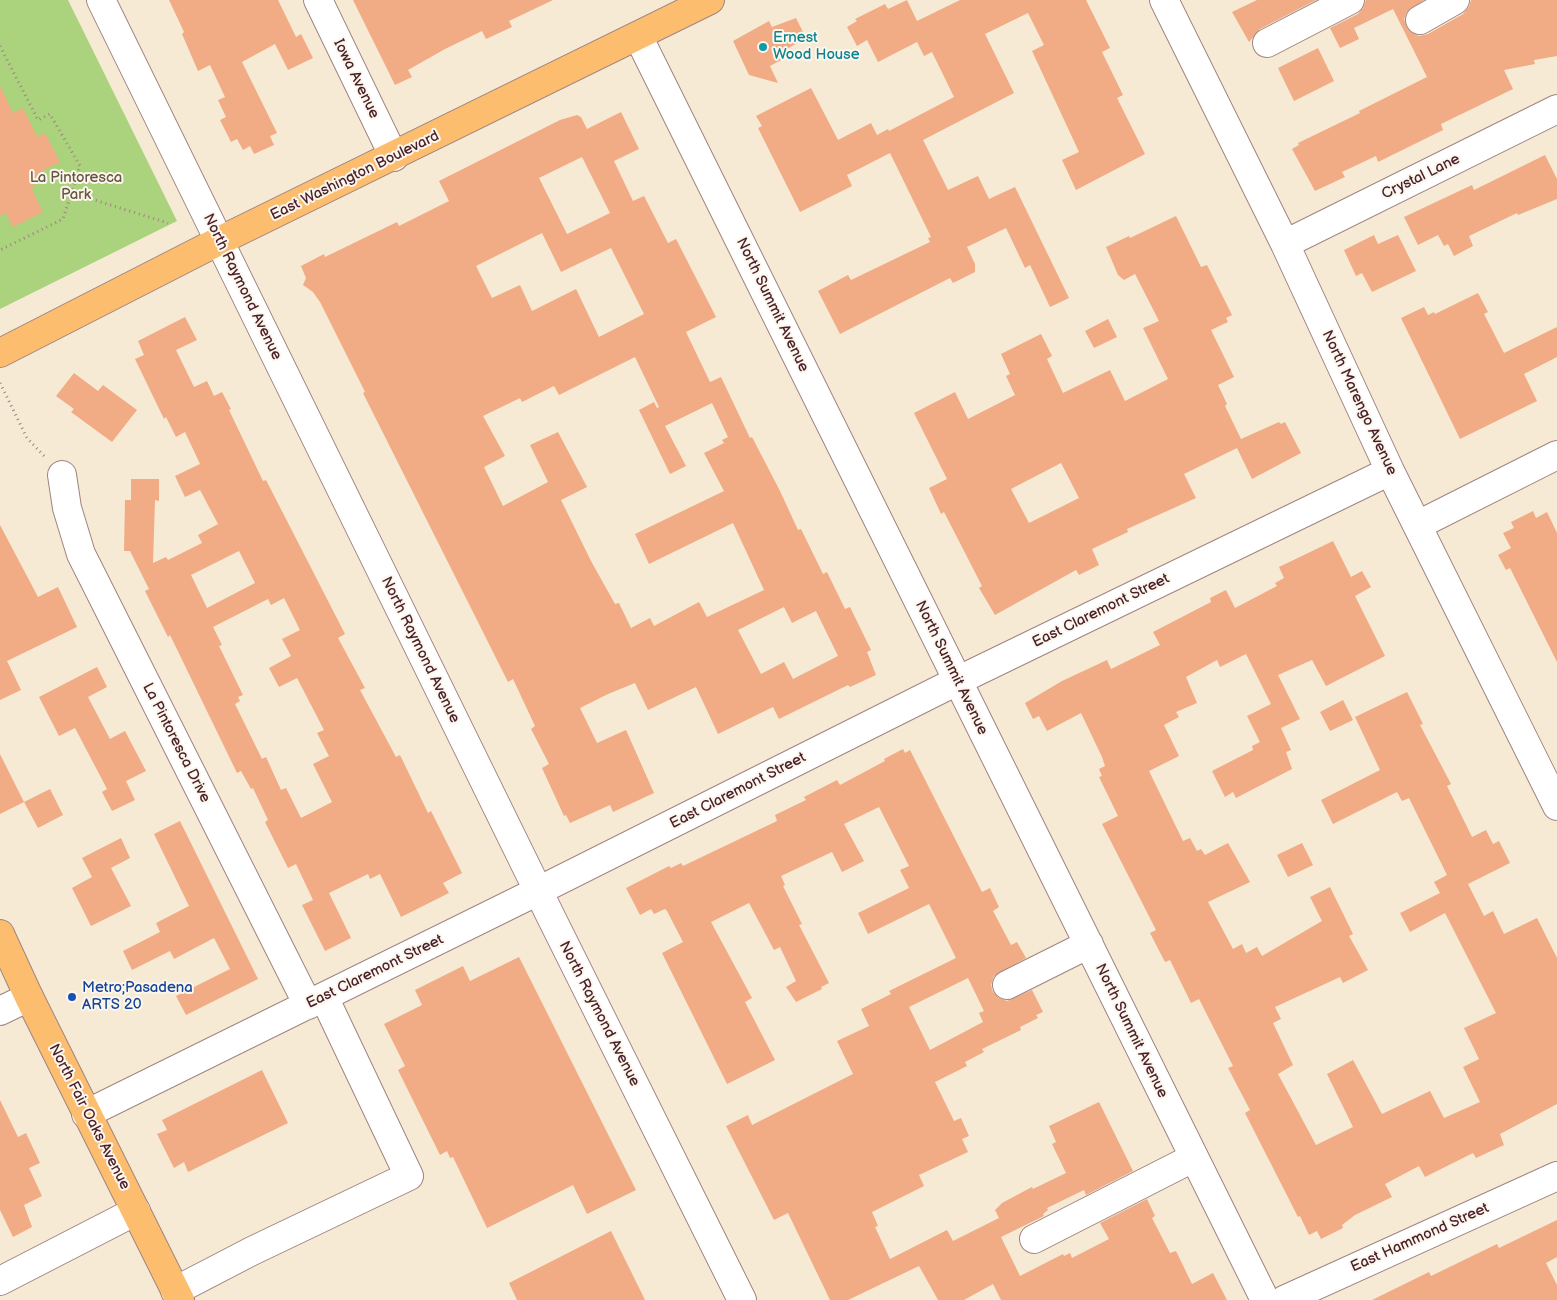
<!DOCTYPE html>
<html>
<head>
<meta charset="utf-8">
<style>
  body { margin:0 }
  canvas { display:block; background:#f6ead5 }
</style>
</head>
<body>
<canvas width="1557" height="1300"></canvas>
<script>
const g = document.querySelector('canvas').getContext('2d');
g.lineJoin = 'round';
function fillPath(path, color) {
  g.fillStyle = color;
  g.fill(path, 'evenodd');
}
function toPath(rows) {
  const path = new Path2D();
  for (const r of rows) {
    path.moveTo(r[0], r[1]);
    for (let i = 2; i < r.length; i += 2) path.lineTo(r[i], r[i + 1]);
  }
  return path;
}
function strokePath(path, color, width, dash) {
  g.strokeStyle = color;
  g.lineWidth = width;
  g.lineCap = dash ? 'butt' : 'round';
  g.setLineDash(dash || []);
  g.stroke(path);
}
function drawText(font, color, halo, rows, align = 'center') {
  g.font = font + ' "Balsamiq Sans",sans-serif';
  g.lineWidth = 4;
  g.setLineDash([]);
  g.textBaseline = 'middle';
  g.strokeStyle = halo;
  g.fillStyle = color;
  for (const [text, x, y, turn = 0] of rows) {
    g.save();
    g.translate(x, y);
    g.rotate((+turn || 0) * Math.PI / 180);
    g.textAlign = isNaN(turn) ? turn : align;
    if (halo) g.strokeText(text, 0, 0);
    g.fillText(text, 0, 0);
    g.restore();
  }
}
fillPath(toPath([
  [0,0,68,0,177,221,0,309]
]), '#abd27c');
fillPath(toPath([
  [169,0,278,0,296,37,301,34,313,58,288,70,275,44,242,62,277,133,270,136,274,145,254,154,250,146,243,150,237,139,231,142,220,120,226,117,218,100,225,97,210,65,198,71,182,34,184,32],
  [353,0,553,0,509,21,512,27,486,39,482,31,445,49,408,70,412,77,395,85],
  [907,0,917,21,960,0,1086,0,1110,48,1102,52,1123,95,1117,98,1145,154,1076,190,1062,160,1079,152,1032,51,1044,45,1028,13,985,34,1014,93,923,140,948,190,978,176,989,199,1015,187,1069,298,1050,307,1030,265,1025,268,1006,228,967,247,975,264,975,272,953,283,950,278,840,334,818,291,848,275,851,280,930,242,928,238,931,237,890,153,847,175,852,186,800,212,758,128,762,126,756,116,811,88,838,140,871,123,877,135,888,129,889,131,954,97,932,52,924,56,917,42,878,62,867,40,857,46,847,27,857,21,855,19,885,4,888,9],
  [1257,0,1316,0,1260,29,1249,42,1232,12],
  [1366,0,1424,0,1407,12,1404,19,1407,28,1412,33,1419,36,1428,34,1463,14,1469,7,1471,0,1557,0,1557,56,1534,60,1535,64,1504,70,1513,89,1441,124,1443,130,1378,162,1376,156,1342,172,1345,177,1315,191,1292,149,1299,145,1298,143,1360,113,1359,111,1427,77,1393,9,1354,28,1359,39,1340,48,1330,28,1358,14,1363,8],
  [796,18,806,38,785,50,783,59,770,66,778,83,749,75,733,41,769,21,772,27],
  [1318,48,1334,81,1294,101,1278,68],
  [0,86,13,113,23,108,37,137,45,133,60,162,38,173,32,190,43,212,13,227,6,213,0,216],
  [621,112,639,149,614,161,633,201,644,196,668,243,676,239,716,317,686,332,710,382,721,377,750,438,752,437,780,491,798,530,801,529,823,574,827,572,845,609,850,607,871,650,867,652,876,675,850,687,848,685,779,719,773,707,718,734,696,687,648,710,635,683,608,694,580,708,597,743,626,730,654,793,613,812,610,805,570,823,566,815,564,816,542,768,549,764,531,729,535,726,513,679,508,682,486,638,377,421,363,393,365,392,320,302,313,292,303,285,306,278,301,266,324,254,325,257,397,222,399,226,449,201,439,181,560,120,577,115,581,117,587,129],
  [582,157,610,213,567,234,539,178],
  [542,233,561,272,611,248,644,314,599,337,576,289,532,311,520,285,492,298,476,266],
  [635,357,659,407,657,408,654,402,639,410,670,474,686,466,665,426,712,403,728,437,722,440,724,443,704,453,724,491,635,534,649,564,733,523,764,590,707,617,699,602,654,626,650,618,631,628,619,603,615,604,591,561,561,500,587,487,558,432,530,445,548,482,503,506,484,467,505,456,483,416,520,398,522,402,554,386,559,395],
  [784,607,792,623,816,611,838,656,793,679,784,662,761,674,738,630],
  [1545,155,1557,179,1557,199,1518,215,1517,213,1469,236,1473,246,1454,256,1448,244,1444,246,1438,235,1418,245,1404,217,1472,185,1474,190],
  [1176,216,1201,267,1207,265,1232,315,1226,318,1228,322,1211,330,1234,377,1218,385,1227,404,1225,406,1241,439,1279,422,1281,424,1285,422,1301,453,1252,479,1237,448,1184,474,1196,498,1127,529,1128,532,1092,549,1099,565,1079,575,1076,570,995,615,979,588,982,586,944,512,941,514,929,488,947,479,914,413,955,392,968,419,1015,395,1006,376,1010,374,1001,354,1041,334,1052,356,1047,359,1063,393,1110,370,1125,401,1168,379,1143,328,1159,321,1135,274,1124,280,1118,275,1106,247,1129,236,1130,238],
  [1061,463,1079,498,1029,523,1011,489],
  [1374,235,1378,244,1398,235,1416,271,1372,292,1362,273,1356,276,1344,250],
  [1478,293,1488,312,1484,314,1504,353,1557,327,1557,357,1524,374,1537,401,1460,439,1401,318,1424,307,1428,315,1434,312,1435,314],
  [185,317,197,340,176,350,194,387,207,381,214,396,222,392,231,409,229,410,263,481,266,480,345,634,338,638,365,688,360,690,396,757,400,755,428,813,431,811,462,873,443,883,449,893,401,917,380,874,370,879,368,874,329,893,351,938,325,951,302,905,313,900,296,864,288,868,265,822,268,820,253,788,251,789,241,771,237,773,170,635,168,637,145,591,149,589,130,551,124,551,125,500,131,500,131,479,159,479,159,501,155,500,153,563,166,557,168,560,202,543,198,535,218,524,200,490,185,497,175,476,200,464,185,432,176,437,166,417,164,419,135,359,144,355,138,341],
  [239,551,255,583,207,608,191,575],
  [284,598,300,630,282,639,291,656,269,668,279,687,297,678,324,730,317,733,329,756,313,764,332,802,301,818,286,788,281,790,266,757,262,759,235,704,240,701,238,697,243,695,219,646,222,645,213,627,268,599,271,605],
  [1108,319,1117,337,1094,348,1085,331],
  [74,373,98,391,103,385,137,410,112,442,71,412,74,409,56,396],
  [1533,511,1536,518,1547,512,1557,533,1557,662,1510,568,1506,570,1498,555,1511,548,1503,533,1514,528,1511,522],
  [0,525,38,597,58,587,77,627,7,661,21,690,0,700],
  [1333,541,1351,577,1362,571,1371,587,1355,596,1385,656,1326,686,1312,660,1278,675,1300,719,1281,728,1291,750,1286,752,1292,769,1236,798,1233,792,1225,797,1212,771,1253,750,1252,746,1260,742,1247,716,1271,704,1246,654,1220,667,1217,660,1186,677,1197,703,1176,712,1179,717,1164,725,1179,756,1149,771,1183,841,1190,838,1197,851,1201,849,1205,855,1228,843,1250,882,1208,902,1233,949,1242,944,1246,953,1257,947,1262,956,1322,921,1310,897,1330,887,1353,934,1349,936,1368,970,1343,983,1340,977,1275,1007,1281,1019,1273,1023,1293,1065,1278,1074,1316,1145,1353,1127,1327,1074,1353,1060,1382,1114,1430,1091,1444,1118,1480,1102,1463,1067,1479,1059,1464,1028,1496,1013,1445,913,1410,932,1400,913,1440,893,1434,882,1447,875,1409,798,1402,801,1397,792,1333,824,1321,800,1380,770,1355,717,1407,692,1423,724,1420,725,1451,784,1447,786,1472,837,1486,830,1493,844,1499,841,1510,863,1468,884,1484,916,1493,911,1504,934,1537,918,1557,958,1557,1104,1500,1134,1504,1145,1476,1158,1473,1153,1425,1177,1419,1166,1385,1184,1392,1197,1355,1215,1342,1225,1343,1228,1321,1239,1317,1231,1309,1235,1300,1216,1298,1217,1245,1113,1250,1110,1228,1068,1233,1066,1199,999,1191,1003,1170,960,1165,962,1150,933,1156,930,1102,824,1118,816,1099,777,1102,776,1099,769,1105,766,1102,757,1081,713,1047,731,1039,716,1033,719,1025,703,1062,681,1107,660,1111,669,1160,645,1153,632,1211,602,1210,598,1226,590,1235,608,1277,586,1275,583,1284,578,1279,567],
  [97,667,107,687,88,697,110,739,125,731,146,771,126,781,135,800,112,811,102,792,107,789,75,728,59,736,39,697],
  [1343,700,1353,720,1330,731,1320,712],
  [903,749,905,753,910,750,982,892,990,888,999,907,993,911,1011,945,1017,942,1026,958,994,976,991,985,993,992,999,998,1007,1001,1032,990,1043,1012,1036,1015,1038,1018,1020,1027,1021,1030,982,1049,984,1052,965,1062,967,1066,935,1082,954,1121,961,1118,969,1136,962,1139,968,1152,919,1175,924,1186,872,1212,878,1226,875,1227,890,1259,947,1230,953,1241,999,1218,995,1210,1002,1203,1032,1187,1033,1189,1066,1173,1052,1144,1056,1142,1049,1126,1099,1102,1133,1171,1086,1195,1084,1190,1047,1208,1048,1210,1043,1214,1044,1216,1001,1237,1020,1276,1063,1254,1064,1256,1070,1253,1072,1258,1109,1239,1100,1223,1147,1199,1155,1216,1152,1218,1170,1253,1176,1251,1192,1284,1213,1273,1227,1300,1001,1300,993,1284,964,1300,938,1300,919,1266,848,1300,830,1300,788,1213,774,1220,726,1126,748,1115,752,1125,853,1074,837,1041,869,1026,861,1009,891,994,889,991,956,958,929,904,868,934,858,913,909,888,900,870,909,866,879,807,844,824,864,861,842,872,832,852,781,876,785,885,783,886,802,924,799,925,829,983,821,987,822,989,796,1002,786,987,796,981,780,947,774,950,749,903,711,922,752,998,745,1002,775,1060,727,1084,662,953,683,942,667,911,665,909,654,914,651,909,640,915,626,888,669,866,671,868,681,863,683,866,777,821,775,815,806,800,804,797,837,780,840,785,885,761,884,759],
  [968,978,984,1011,979,1013,983,1022,930,1050,909,1007],
  [0,754,24,802,0,814],
  [50,789,63,815,38,828,24,802],
  [180,821,258,979,186,1015,176,996,230,969,214,938,174,959,170,951,132,970,123,951,160,932,156,923,189,906,154,834],
  [121,838,130,858,111,868,131,906,91,926,72,888,92,877,82,858],
  [1302,843,1313,865,1288,877,1277,855],
  [519,957,636,1190,587,1214,573,1185,487,1228,453,1157,450,1158,447,1151,440,1155,398,1070,405,1066,384,1024,422,1005,415,990,463,966,470,981],
  [262,1070,288,1123,188,1172,184,1162,174,1168,157,1134,167,1130,162,1120],
  [0,1100,18,1137,26,1133,40,1163,29,1168,42,1196,24,1205,32,1227,13,1237,0,1210],
  [1557,1220,1557,1257,1546,1263,1557,1285,1557,1300,1372,1300,1429,1272,1431,1276,1497,1244,1499,1248],
  [611,1231,645,1300,517,1300,509,1283]
]), '#f1ab85');
const minor = toPath([
  [101,0,552,919,742,1300],
  [318,0,394,157],
  [1164,0,1285,244,1390,471,1557,806],
  [1420,20,1455,0],
  [638,36,1265,1300],
  [1267,43,1350,0],
  [1285,244,1557,109],
  [62,475,67,508,81,554,308,1005],
  [1418,525,1557,455],
  [1007,985,1089,944],
  [0,1011,29,997],
  [86,1114,538,891,957,681,1390,471],
  [1034,1239,1193,1158],
  [0,1281,136,1211],
  [175,1291,252,1251,409,1176,324,997],
  [1284,1300,1557,1176]
]);
const major = toPath([
  [0,353,219,241,710,0],
  [0,934,29,997,180,1300]
]);
strokePath(minor, '#a08480', 30);
strokePath(major, '#a08480', 30);
strokePath(toPath([
  [0,46,38,120,50,114,80,166,63,219,0,250],
  [72,193,168,223],
  [0,383,27,438,46,458]
]), '#a08480', 3, [1, 4]);
strokePath(minor, '#fff', 28);
strokePath(major, '#fcbd6f', 28);
for (const [x, y, r, color] of [
  [763,47,5,"#0f9aa8"],
  [72,997,5,"#1a4fb4"]
]) {
  const dot = new Path2D();
  dot.arc(x, y, r, 0, 2 * Math.PI);
  g.fillStyle = color;
  g.fill(dot);
  strokePath(dot, '#fbf7ec', 2);
}
drawText('15px', '#0d838f', '#fbf7ec', [
  ["Ernest",773,38],
  ["Wood House",773,55]
], 'left');
drawText('15px', '#4a1f2b', '#fbf7ec', [
  ["Iowa Avenue",356,79,64],
  ["East Washington Boulevard",355,176,-26],
  ["Crystal Lane",1421,177,-26],
  ["North Raymond Avenue",242,287,64],
  ["North Summit Avenue",772,305,64],
  ["North Marengo Avenue",1359,403,65],
  ["East Claremont Street",1101,611,-26],
  ["North Raymond Avenue",420,650,64],
  ["North Summit Avenue",951,668,64],
  ["La Pintoresca Drive",176,743,63],
  ["East Claremont Street",738,791,-27],
  ["East Claremont Street",375,972,-26],
  ["North Raymond Avenue",599,1014,63],
  ["North Summit Avenue",1131,1031,64],
  ["North Fair Oaks Avenue",89,1117,63],
  ["East Hammond Street",1420,1238,-24]
]);
drawText('15px', '#675543', '#fbf7ec', [
  ["La Pintoresca",76,178],
  ["Park",76,195]
]);
drawText('15px', '#164399', '#fbf7ec', [
  ["Metro;Pasadena",82,988],
  ["ARTS 20",82,1005]
], 'left');
</script>
</body>
</html>
